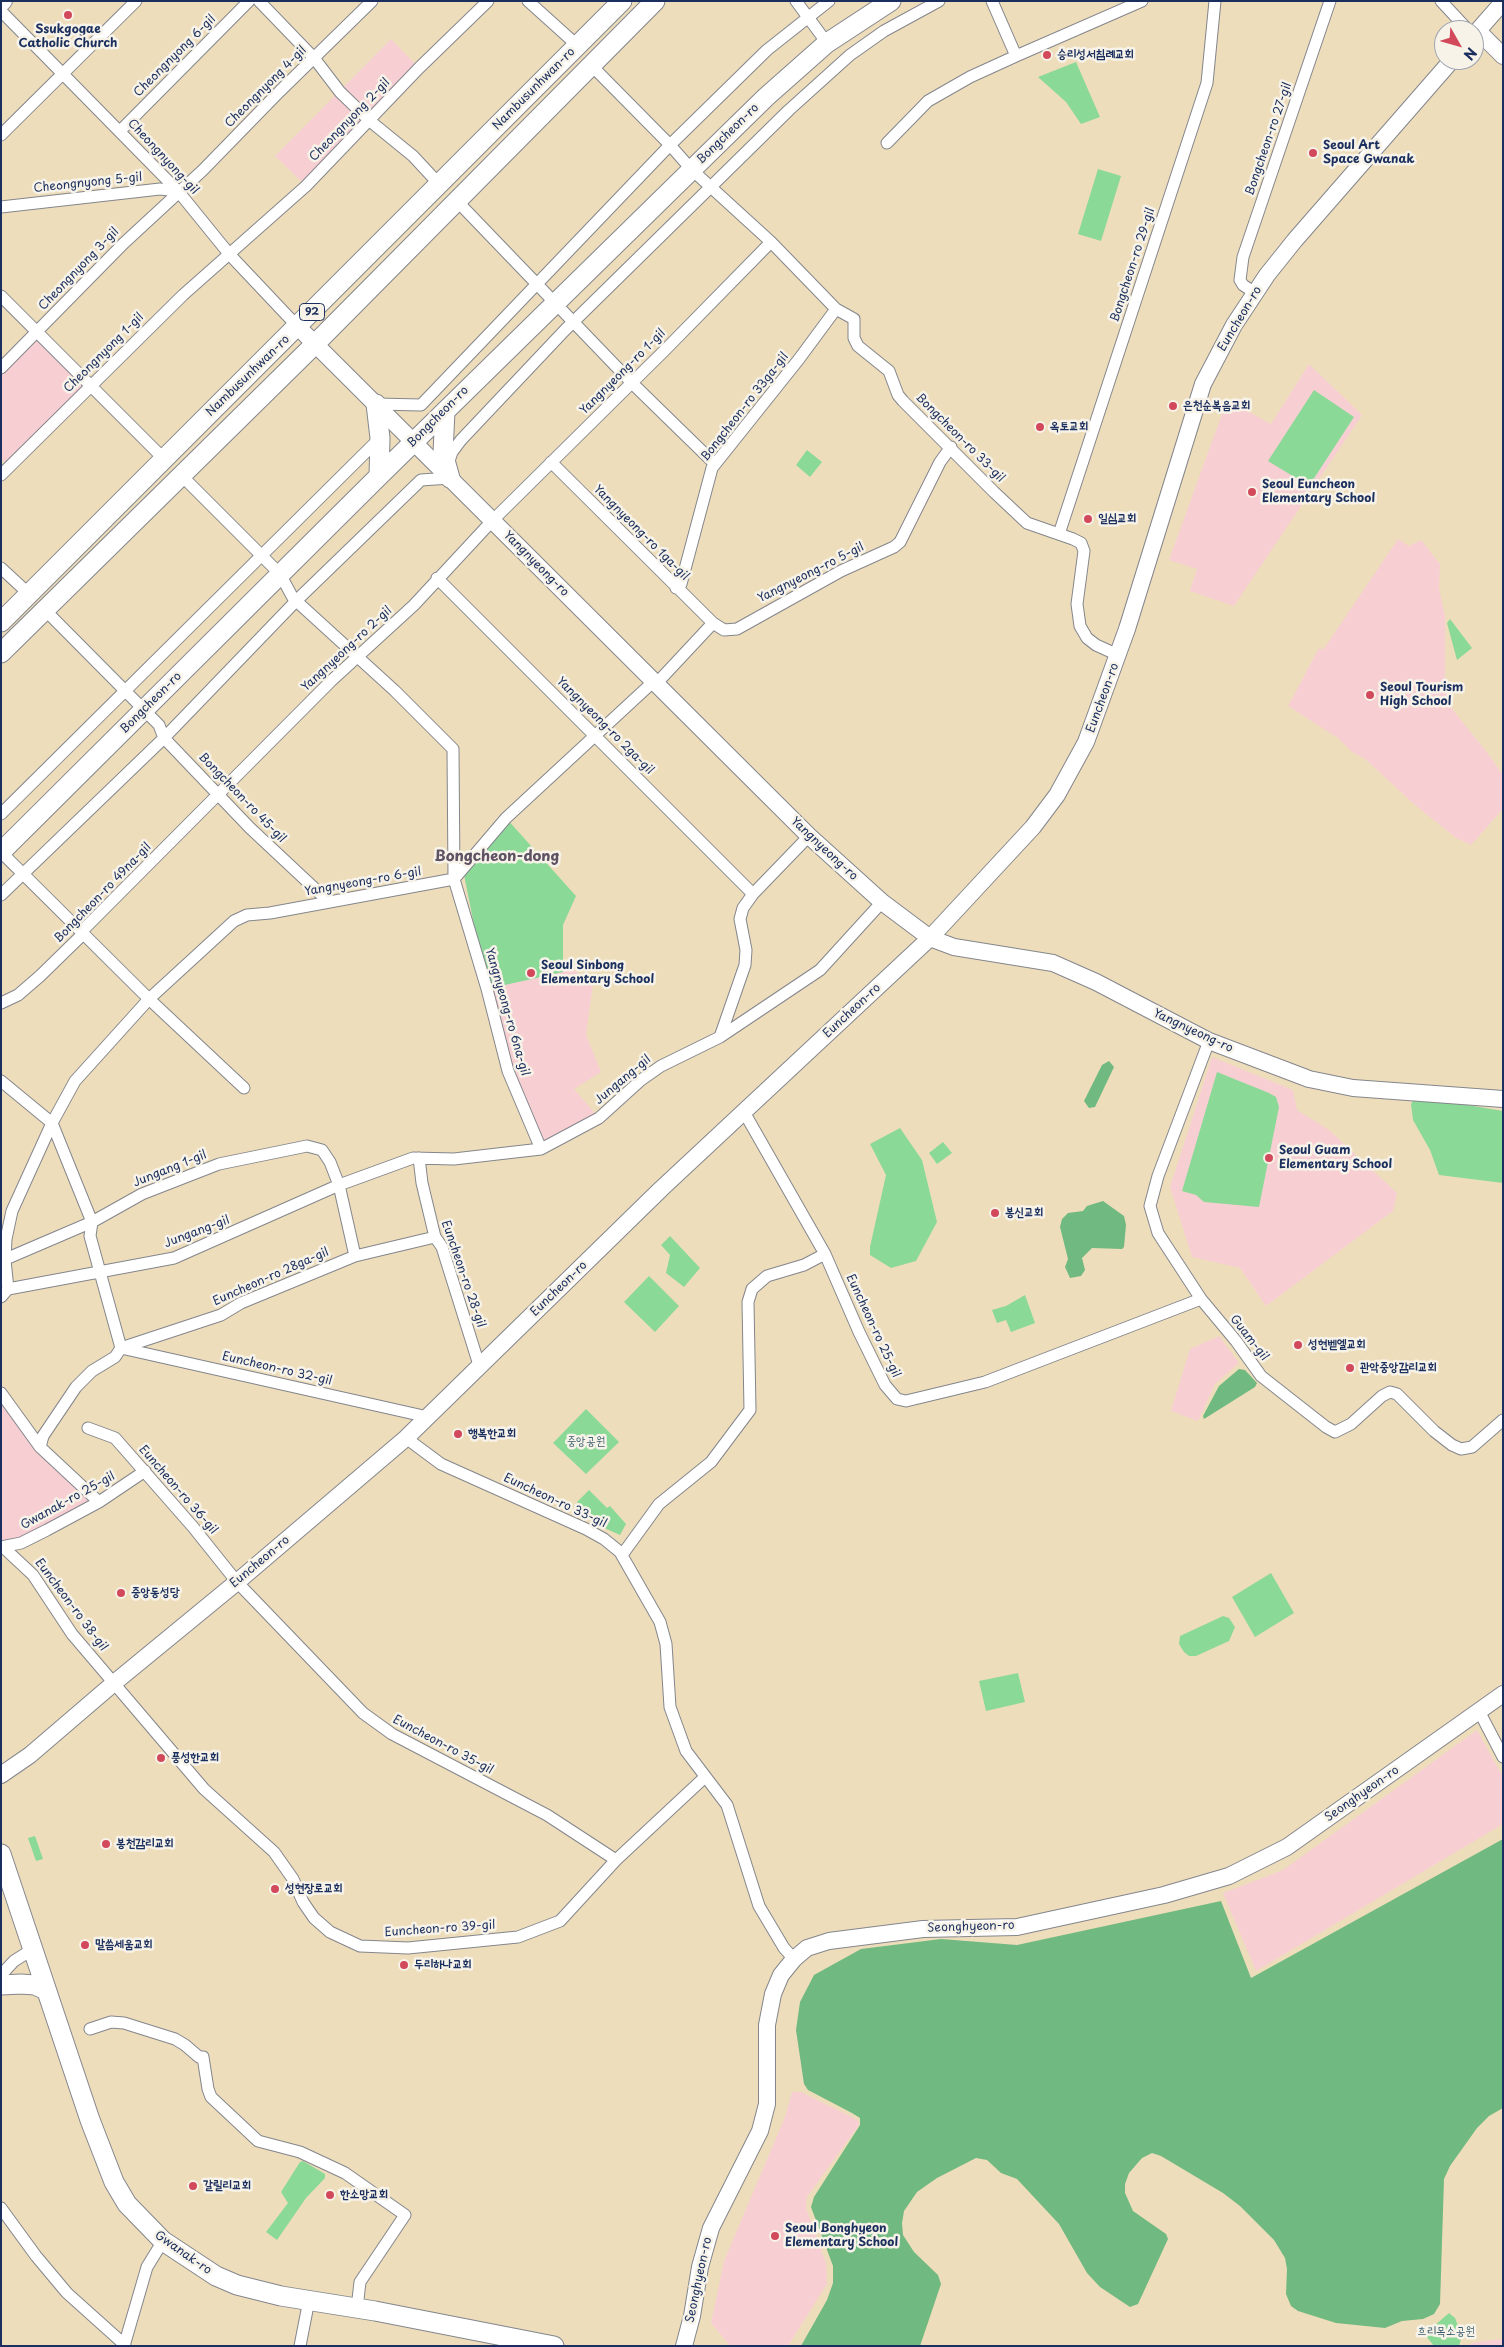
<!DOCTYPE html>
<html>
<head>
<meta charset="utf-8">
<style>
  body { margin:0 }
  #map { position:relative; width:1504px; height:2347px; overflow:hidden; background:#edb; font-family:"Playpen Sans",sans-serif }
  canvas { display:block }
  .frame { position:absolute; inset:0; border:2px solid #1b2f5e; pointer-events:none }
  .north { position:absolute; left:1434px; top:20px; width:50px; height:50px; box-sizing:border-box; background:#f7f3e8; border:1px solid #9fa5b1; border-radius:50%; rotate:128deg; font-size:14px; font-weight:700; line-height:20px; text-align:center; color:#1b2f5e }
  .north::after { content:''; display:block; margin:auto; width:18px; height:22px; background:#d1495b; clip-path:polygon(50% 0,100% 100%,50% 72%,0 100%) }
</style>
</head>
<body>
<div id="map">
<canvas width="1504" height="2347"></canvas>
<div class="frame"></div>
<div class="north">N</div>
</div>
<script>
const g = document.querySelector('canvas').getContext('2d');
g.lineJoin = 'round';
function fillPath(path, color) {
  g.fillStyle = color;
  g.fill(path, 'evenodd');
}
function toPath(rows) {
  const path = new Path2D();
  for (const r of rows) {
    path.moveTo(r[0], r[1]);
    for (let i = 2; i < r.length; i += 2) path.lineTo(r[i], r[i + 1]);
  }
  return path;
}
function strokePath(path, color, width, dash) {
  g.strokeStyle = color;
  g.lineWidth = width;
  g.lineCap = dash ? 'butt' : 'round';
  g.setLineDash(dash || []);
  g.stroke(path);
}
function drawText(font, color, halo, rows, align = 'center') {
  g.font = font + ' "Playpen Sans","Poor Story",sans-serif';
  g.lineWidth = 5;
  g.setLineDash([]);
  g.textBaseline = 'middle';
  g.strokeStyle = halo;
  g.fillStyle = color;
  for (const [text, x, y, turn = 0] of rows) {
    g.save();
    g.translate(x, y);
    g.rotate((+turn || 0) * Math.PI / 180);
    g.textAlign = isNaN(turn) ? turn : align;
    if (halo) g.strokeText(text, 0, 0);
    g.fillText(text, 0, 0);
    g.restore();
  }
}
fillPath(toPath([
  [391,39,419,68,306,186,275,156],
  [37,333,91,386,10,467,1,458,1,368],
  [1309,364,1362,415,1234,606,1190,591,1197,569,1169,560,1227,400,1271,424],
  [1398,539,1409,546,1421,540,1440,564,1439,588,1445,616,1445,684,1449,705,1489,755,1503,775,1503,809,1471,845,1456,838,1415,805,1365,759,1352,752,1338,738,1288,706,1319,648,1323,650],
  [464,875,576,896,563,925,563,962,593,984,586,1035,601,1072,574,1089,599,1118,541,1149,508,1071,487,989],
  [1212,1057,1293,1090,1297,1110,1329,1130,1397,1193,1393,1211,1266,1306,1240,1268,1192,1257,1170,1187],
  [1219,1336,1239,1363,1215,1384,1198,1421,1171,1411,1190,1349],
  [1,1393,40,1447,99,1502,1,1547],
  [1477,1730,1503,1777,1503,1824,1256,1971,1223,1893,1283,1870],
  [792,2092,801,2092,858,2120,859,2125,807,2197,806,2208,826,2263,827,2284,788,2346,730,2346,711,2323,724,2261,785,2117],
  [1503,2339,1503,2346,1465,2346,1475,2342]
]), '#f7cfd3');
fillPath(toPath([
  [1076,62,1100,117,1081,124,1066,102,1038,77],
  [1098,169,1121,176,1101,241,1078,234],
  [1314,390,1354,417,1309,486,1268,461],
  [807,450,822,462,810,477,796,465],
  [1450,619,1472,648,1457,660,1447,623],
  [506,818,576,896,563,925,563,972,487,989,464,875],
  [1217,1072,1269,1093,1276,1097,1279,1107,1259,1207,1204,1202,1196,1195,1182,1191],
  [1420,1097,1503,1111,1503,1183,1439,1175,1430,1150,1413,1120,1411,1104,1414,1099],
  [900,1128,922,1160,937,1222,916,1261,891,1268,870,1255,870,1247,886,1175,870,1144],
  [943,1142,952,1153,937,1164,929,1153],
  [670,1236,700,1268,684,1287,666,1273,670,1255,661,1245],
  [649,1276,679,1306,655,1332,624,1302],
  [1025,1295,1035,1323,1011,1332,1006,1320,997,1323,992,1310,1006,1306],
  [586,1409,619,1442,586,1474,553,1443],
  [589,1490,607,1508,610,1506,626,1524,620,1535,602,1527,577,1502],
  [1271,1573,1294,1613,1255,1637,1232,1597],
  [1223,1616,1229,1618,1235,1627,1229,1641,1196,1656,1189,1656,1184,1652,1179,1644,1180,1636],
  [1018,1673,1025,1702,986,1711,979,1681],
  [35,1836,43,1859,36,1861,28,1838],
  [303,2161,325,2174,325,2178,306,2198,277,2240,266,2232,288,2203,281,2192,300,2162],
  [1449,2313,1455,2318,1462,2336,1459,2346,1434,2346,1426,2336,1427,2332]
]), '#8bd997');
fillPath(toPath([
  [1109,1061,1114,1067,1095,1107,1089,1108,1084,1101,1102,1065],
  [1103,1201,1124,1216,1126,1225,1124,1247,1122,1249,1092,1248,1082,1258,1085,1270,1081,1276,1070,1278,1065,1267,1068,1259,1060,1227,1062,1219,1068,1213,1083,1211,1087,1206],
  [1239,1369,1245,1370,1257,1383,1255,1387,1204,1419,1203,1416,1219,1386],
  [1503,1839,1503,2108,1489,2116,1477,2128,1450,2166,1444,2179,1440,2304,1434,2314,1423,2319,1402,2321,1385,2328,1336,2323,1298,2311,1291,2306,1286,2294,1287,2269,1285,2258,1274,2240,1240,2206,1223,2193,1161,2156,1152,2153,1142,2158,1129,2173,1125,2184,1125,2193,1133,2211,1166,2234,1168,2239,1138,2304,1130,2307,1100,2287,1087,2273,1059,2224,1017,2179,1001,2173,987,2160,976,2158,937,2178,917,2192,904,2211,902,2223,903,2235,914,2252,938,2275,941,2284,920,2346,801,2346,827,2300,833,2283,833,2266,811,2207,814,2197,860,2125,860,2118,852,2113,808,2090,804,2084,796,2030,800,2002,814,1975,861,1949,941,1939,1017,1945,1221,1901,1251,1978]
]), '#70b980');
const street = toPath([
  [259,1,314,58,340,92,370,121,413,156,439,184],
  [528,1,578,46],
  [796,1,827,43],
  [992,1,1016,56,1142,1],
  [1441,1,1468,30],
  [1,11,178,191,230,255,298,327],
  [591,65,670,145,691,169,771,242,836,309,854,319,854,338,858,346,889,371,898,395,903,401,994,492,1027,523,1073,539,1081,543,1084,551,1077,604,1080,626,1087,638,1096,645,1118,655],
  [120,131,249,1],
  [1,135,136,1],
  [887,143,928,101,970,77,1016,56],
  [457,201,632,383,715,464],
  [1,207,160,189,178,191],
  [1255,293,1243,285,1240,280,1243,257,1330,1],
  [1,296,164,459],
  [1,368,124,243,203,170,280,91,372,1],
  [376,404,421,405,670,145,767,50,829,1],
  [551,462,713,623],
  [448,464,452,452,461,440,565,330,789,110,850,55,884,31,939,1],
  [1,475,183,295,306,186,419,68,488,1],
  [181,475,280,574,293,598,395,691,453,749,454,879,487,989,508,1071,541,1149],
  [1059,534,1207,83,1215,1],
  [1,568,29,594],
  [437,578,753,894],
  [676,588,681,584,712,468,799,359,836,309],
  [45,610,159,725,164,738,250,828,328,901],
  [656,684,713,623,724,630,737,629,841,571,894,547,900,542,940,462,951,447],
  [1,814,380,438],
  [1,852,149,999,244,1088],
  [1,895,164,738,297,600,421,480,450,478],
  [1,1003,18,995,40,976,81,936,82,931,331,681,414,605,492,521,665,350,771,242],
  [720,1037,745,965,746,950,740,919,743,908,753,894,809,836],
  [1209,1041,1158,1176,1150,1206,1158,1233,1201,1299,1236,1341,1261,1376,1326,1427,1335,1432,1351,1424,1382,1396,1390,1392,1397,1394,1434,1431,1452,1445,1461,1449,1472,1447,1503,1420],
  [1,1081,52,1123,92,1222,90,1236,121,1348,428,1417],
  [744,1112,825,1254,859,1332,885,1385,897,1399,906,1401,985,1382,1201,1299],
  [419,1158,422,1183,435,1237,442,1247,480,1368],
  [1,1261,92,1222,142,1194,219,1164,307,1146,322,1150,330,1162,339,1185,355,1256],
  [8,1289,5,1260,6,1239,12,1211,52,1123,75,1081,149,999,234,921,247,915,270,913,454,879,506,818,653,682],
  [1,1297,8,1289,174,1258,339,1185,413,1158,454,1159,541,1149,599,1118,641,1080,661,1066,720,1037,820,970,882,902],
  [1,1393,40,1447,99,1502],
  [88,1428,115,1438,193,1527,237,1582,363,1713,392,1734,547,1815,616,1860],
  [406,1438,441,1464,586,1529,604,1539,620,1552,660,1622,666,1644,670,1707,686,1751,727,1805,759,1906,784,1948,794,1959],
  [40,1447,43,1436,76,1387,92,1371,115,1357,121,1348,221,1315,241,1303,355,1256,435,1237],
  [1,1547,21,1543,47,1530,99,1502,145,1471],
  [3,1547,33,1575,72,1634,204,1789,274,1852,293,1879,303,1902,314,1918,330,1932,360,1946,408,1948,518,1937,560,1921,616,1860,705,1777],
  [622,1555,659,1504,711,1462,750,1410,748,1302,752,1289,767,1276,804,1265,825,1254],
  [1479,1711,1503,1757],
  [1,1975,14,1961,33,1949],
  [90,2029,111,2022,124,2023,175,2039,185,2045,199,2057,203,2057,208,2089,211,2097,258,2141,300,2152,345,2173,405,2215,360,2282,357,2308],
  [1,2208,36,2256,67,2293,125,2345],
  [124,2346,147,2267,163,2241],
  [300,2346,309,2300]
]);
const secondary = toPath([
  [1,4,4,1],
  [1478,31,1503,56],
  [1474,35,1503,2],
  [298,327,809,836,882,902,930,938,954,947,1053,963,1096,982,1209,1041,1309,1079,1353,1088,1503,1099],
  [1,1775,30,1755,114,1683,237,1582,406,1438,661,1189,930,938,1033,827,1057,795,1086,742,1127,629,1203,384,1234,325,1267,275,1295,240,1452,60],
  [684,2346,692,2316,700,2267,711,2228,760,2131,767,2104,767,2025,773,1994,781,1975,794,1959,807,1948,829,1941,923,1929,1017,1927,1164,1895,1229,1876,1287,1847,1503,1694]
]);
const primary = toPath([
  [376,404,380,438,379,476],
  [445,411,443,453,450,478],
  [1,622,622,1],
  [1,653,315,344,655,1],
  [1,852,379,476,766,97,827,43,891,1],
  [1,1854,90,2120,114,2182,127,2204,163,2241,216,2276,237,2285,281,2296,375,2311,554,2346],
  [1,1985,21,1984,35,1985,46,1990]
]);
strokePath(street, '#84868c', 13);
strokePath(secondary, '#84868c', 18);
strokePath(primary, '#84868c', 21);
strokePath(street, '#fff', 11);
strokePath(secondary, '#fff', 16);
strokePath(primary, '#fff', 19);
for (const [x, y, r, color] of [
  [68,15,5,"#d1495b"],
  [1047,55,5,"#d1495b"],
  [1313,153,5,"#d1495b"],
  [1173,406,5,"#d1495b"],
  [1040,427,5,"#d1495b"],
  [1252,492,5,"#d1495b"],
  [1088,519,5,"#d1495b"],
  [1370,695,5,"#d1495b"],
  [531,973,5,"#d1495b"],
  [1269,1158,5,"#d1495b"],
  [995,1213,5,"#d1495b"],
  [1298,1345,5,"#d1495b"],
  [1350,1368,5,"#d1495b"],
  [458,1434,5,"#d1495b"],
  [121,1593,5,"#d1495b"],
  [161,1758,5,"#d1495b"],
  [106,1844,5,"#d1495b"],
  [275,1889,5,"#d1495b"],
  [85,1945,5,"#d1495b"],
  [404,1965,5,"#d1495b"],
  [193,2186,5,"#d1495b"],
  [330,2195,5,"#d1495b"],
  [775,2236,5,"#d1495b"]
]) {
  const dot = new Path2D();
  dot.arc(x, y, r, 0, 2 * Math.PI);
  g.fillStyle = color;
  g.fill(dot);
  strokePath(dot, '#f7f3e8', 2);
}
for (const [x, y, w] of [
  [312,312,25]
]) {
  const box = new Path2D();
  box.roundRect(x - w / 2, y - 8.5, w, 17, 4);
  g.fillStyle = '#f7f3e8';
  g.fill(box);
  strokePath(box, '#1b2f5e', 1);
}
drawText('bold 11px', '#1b2f5e', null, [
  ["92",312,312]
]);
drawText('bold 12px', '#1b2f5e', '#f7f3e8', [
  ["Ssukgogae",68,30,"center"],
  ["Catholic Church",68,44,"center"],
  ["승리성서침례교회",1057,55],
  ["Seoul Art",1323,146],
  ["Space Gwanak",1323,160],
  ["은천순복음교회",1183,406],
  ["옥토교회",1050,427],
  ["Seoul Euncheon",1262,485],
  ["Elementary School",1262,499],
  ["일심교회",1098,519],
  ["Seoul Tourism",1380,688],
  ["High School",1380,702],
  ["Seoul Sinbong",541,966],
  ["Elementary School",541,980],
  ["Seoul Guam",1279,1151],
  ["Elementary School",1279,1165],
  ["봉신교회",1005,1213],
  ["성현벧엘교회",1308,1345],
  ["관악중앙감리교회",1360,1368],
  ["행복한교회",468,1434],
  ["중앙동성당",131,1593],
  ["풍성한교회",171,1758],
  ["봉천감리교회",116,1844],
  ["성현장로교회",285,1889],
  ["말씀세움교회",95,1945],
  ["두리하나교회",414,1965],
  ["갈릴리교회",203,2186],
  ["한소망교회",340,2195],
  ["Seoul Bonghyeon",785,2229],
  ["Elementary School",785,2243]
], 'left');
drawText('12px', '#1b2f5e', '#f7f3e8', [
  ["Cheongnyong 6-gil",175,56,-45],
  ["Cheongnyong 4-gil",266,87,-45],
  ["Nambusunhwan-ro",534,89,-45],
  ["Cheongnyong 2-gil",350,120,-46],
  ["Bongcheon-ro",728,134,-44],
  ["Bongcheon-ro 27-gil",1269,139,-71],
  ["Cheongnyong-gil",163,157,47],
  ["Cheongnyong 5-gil",88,183,-6],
  ["Bongcheon-ro 29-gil",1133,265,-72],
  ["Cheongnyong 3-gil",79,269,-46],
  ["Euncheon-ro",1240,319,-59],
  ["Cheongnyong 1-gil",104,353,-45],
  ["Yangnyeong-ro 1-gil",623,372,-45],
  ["Nambusunhwan-ro",248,376,-44],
  ["Bongcheon-ro 33ga-gil",745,407,-52],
  ["Bongcheon-ro",438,417,-45],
  ["Bongcheon-ro 33-gil",960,438,45],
  ["Yangnyeong-ro 1ga-gil",641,533,45],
  ["Yangnyeong-ro",536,564,45],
  ["Yangnyeong-ro 5-gil",811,573,-27],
  ["Yangnyeong-ro 2-gil",347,649,-43],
  ["Euncheon-ro",1103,698,-70],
  ["Bongcheon-ro",151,703,-45],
  ["Yangnyeong-ro 2ga-gil",605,726,45],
  ["Bongcheon-ro 45-gil",242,798,46],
  ["Yangnyeong-ro",824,849,43],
  ["Yangnyeong-ro 6-gil",363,882,-10],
  ["Bongcheon-ro 49na-gil",103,893,-46],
  ["Euncheon-ro",852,1011,-43],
  ["Yangnyeong-ro 6na-gil",507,1012,74],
  ["Yangnyeong-ro",1193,1031,25],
  ["Jungang-gil",623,1080,-40],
  ["Jungang 1-gil",170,1169,-22],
  ["Jungang-gil",197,1232,-21],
  ["Euncheon-ro 28-gil",463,1274,71],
  ["Euncheon-ro 28ga-gil",271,1277,-24],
  ["Euncheon-ro",559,1289,-44],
  ["Euncheon-ro 25-gil",873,1326,65],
  ["Guam-gil",1249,1338,52],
  ["Euncheon-ro 32-gil",277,1369,13],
  ["Euncheon-ro 36-gil",178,1490,49],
  ["Gwanak-ro 25-gil",68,1501,-29],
  ["Euncheon-ro 33-gil",555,1501,25],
  ["Euncheon-ro",260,1562,-40],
  ["Euncheon-ro 38-gil",71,1605,53],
  ["Euncheon-ro 35-gil",443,1745,28],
  ["Seonghyeon-ro",1362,1794,-35],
  ["Seonghyeon-ro",971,1927,-2],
  ["Euncheon-ro 39-gil",440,1929,-4],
  ["Gwanak-ro",183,2253,35],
  ["Seonghyeon-ro",699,2280,-78]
]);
drawText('12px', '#375a6c', '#f7f3e8', [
  ["중앙공원",586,1442],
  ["흐리목소공원",1446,2332]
]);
drawText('bold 15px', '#5e5264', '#f7f3e8', [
  ["Bongcheon-dong",497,857]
]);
</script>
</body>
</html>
